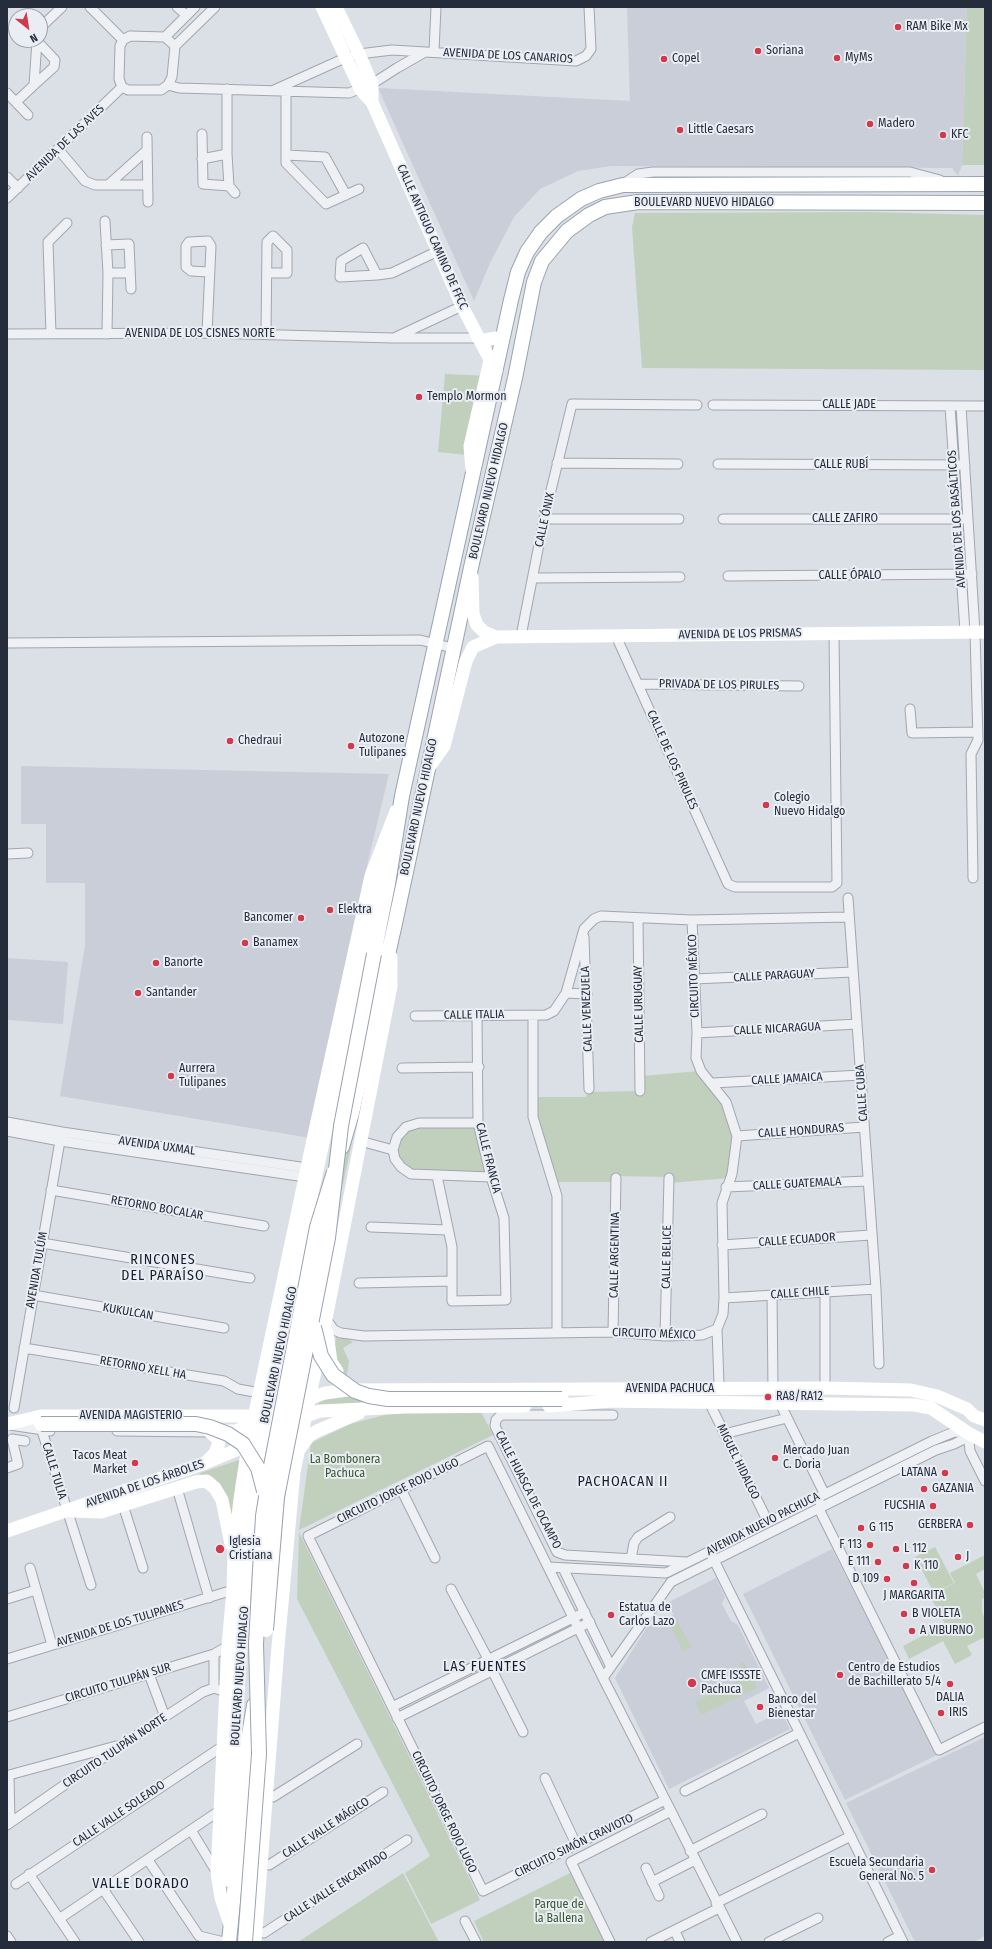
<!DOCTYPE html>
<html>
<head>
<meta charset="utf-8">
<style>
  body { margin:0 }
  #map { position:relative; width:992px; height:1949px; overflow:hidden; background:#dbdfe6; font-family:"Fira Sans Condensed",sans-serif }
  canvas { display:block }
  .frame { position:absolute; inset:0; border:8px solid #252d3c; pointer-events:none }
  .north { position:absolute; left:8px; top:8px; width:40px; height:40px; box-sizing:border-box; background:#eaeef4; border:1px solid #9ba1aa; border-radius:50%; rotate:150deg; font-size:11px; font-weight:700; line-height:16px; text-align:center; color:#252d3c }
  .north::after { content:''; display:block; margin:auto; width:14px; height:18px; background:#d1394c; clip-path:polygon(50% 0,100% 100%,50% 72%,0 100%) }
</style>
</head>
<body>
<div id="map">
<canvas width="992" height="1949"></canvas>
<div class="frame"></div>
<div class="north">N</div>
</div>
<script>
const g = document.querySelector('canvas').getContext('2d');
g.lineJoin = 'round';
function fillPath(path, color) {
  g.fillStyle = color;
  g.fill(path, 'evenodd');
}
function toPath(rows) {
  const path = new Path2D();
  for (const r of rows) {
    path.moveTo(r[0], r[1]);
    for (let i = 2; i < r.length; i += 2) path.lineTo(r[i], r[i + 1]);
  }
  return path;
}
function strokePath(path, color, width, dash) {
  g.strokeStyle = color;
  g.lineWidth = width;
  g.lineCap = dash ? 'butt' : 'round';
  g.setLineDash(dash || []);
  g.stroke(path);
}
function drawText(font, color, halo, rows, align = 'center') {
  g.font = font + ' "Fira Sans Condensed",sans-serif';
  g.lineWidth = 4;
  g.setLineDash([]);
  g.textBaseline = 'middle';
  g.strokeStyle = halo;
  g.fillStyle = color;
  for (const [text, x, y, turn = 0] of rows) {
    g.save();
    g.translate(x, y);
    g.rotate((+turn || 0) * Math.PI / 180);
    g.textAlign = isNaN(turn) ? turn : align;
    if (halo) g.strokeText(text, 0, 0);
    g.fillText(text, 0, 0);
    g.restore();
  }
}
fillPath(toPath([
  [627,7,967,7,962,165,958,176,952,168,611,166,578,171,540,189,514,217,490,263,474,301,378,88,630,101],
  [21,766,389,774,364,878,316,1139,60,1096,85,945,85,883,46,883,46,824,21,824],
  [7,958,68,962,63,1024,7,1020],
  [832,1549,937,1755,845,1800,743,1594],
  [716,1578,725,1597,722,1604,731,1621,738,1625,769,1688,744,1701,756,1724,781,1712,790,1729,669,1789,615,1678,649,1624,653,1625,674,1615,667,1603],
  [985,1737,985,1936,974,1942,915,1942,846,1803]
]), '#c9ced8');
fillPath(toPath([
  [967,7,985,7,985,165,962,165],
  [866,212,985,215,985,370,642,368,632,227,635,213],
  [445,374,490,376,477,456,438,452],
  [699,1071,726,1102,736,1136,729,1178,670,1183,669,1177,615,1176,614,1182,556,1182,536,1135,533,1097,586,1097,587,1092,641,1091,642,1076],
  [357,1119,338,1207,343,1154],
  [478,1123,491,1177,411,1174,395,1159,397,1137,406,1127],
  [336,1337,346,1338,353,1342,343,1348,349,1361,347,1375,342,1372,334,1352],
  [347,1395,391,1405,318,1405,319,1401],
  [404,1410,480,1410,493,1435,299,1530,311,1443,350,1424],
  [239,1460,240,1462,232,1532,228,1500,225,1493,215,1479,210,1475,201,1475,200,1473],
  [299,1532,480,1900,431,1924,405,1873,430,1856,297,1599],
  [935,1547,954,1583,934,1593,915,1557],
  [985,1555,985,1569,976,1574,985,1593,985,1597,982,1599,982,1612,985,1619,985,1637,967,1646,972,1655,955,1664,943,1641,909,1659,903,1646,945,1624,930,1596,955,1583,950,1573],
  [674,1615,691,1647,683,1651,667,1618],
  [744,1662,757,1688,701,1715,695,1702,746,1677,739,1664],
  [574,1871,609,1942,484,1942,474,1921],
  [403,1873,439,1942,298,1942]
]), '#c0d0bc');
const street = toPath([
  [90,7,123,40],
  [177,7,186,15],
  [40,28,62,7],
  [130,36,165,37,175,46,172,77,168,85,161,90,128,90,122,87,119,79,120,46,123,40,130,36],
  [165,37,195,7],
  [175,46,215,7],
  [434,51,436,7],
  [34,85,54,67,55,60,37,41],
  [168,85,179,88,349,93,372,84,397,68,425,52],
  [286,86,286,163,326,204,359,189],
  [227,89,227,154,229,186,235,193],
  [274,90,345,58,359,54,392,50,576,61,586,56,591,49,589,7],
  [7,93,28,115],
  [16,102,34,85,37,40],
  [202,134,203,184,229,186],
  [147,137,148,202],
  [58,149,85,181,95,185,146,185],
  [286,155,325,157,346,195],
  [202,159,227,154],
  [7,177,18,188],
  [623,184,638,174,653,172,910,172,940,180],
  [108,185,147,150],
  [7,198,122,87],
  [105,221,108,273,107,334],
  [106,245,129,244,131,289],
  [108,273,130,273],
  [377,275,363,248,341,261,340,277,377,275,392,273,438,251],
  [207,333,211,246,208,241,189,242,186,246,186,267,191,271,209,272],
  [7,334,207,333,393,338,478,338],
  [51,334,48,242,67,223],
  [266,334,267,242,273,236,287,250,287,273,267,273],
  [396,337,462,306],
  [713,405,985,406],
  [950,406,965,632],
  [961,406,975,632,978,740,971,754,973,878],
  [557,463,678,464],
  [718,464,965,465],
  [544,519,679,519],
  [723,519,968,519],
  [728,576,972,574],
  [533,578,680,577],
  [521,636,544,519,572,404,697,405],
  [616,636,728,884,735,887,832,887,837,883,834,634],
  [7,643,420,640,453,648],
  [638,684,799,686],
  [910,709,912,733,978,732],
  [7,854,28,853],
  [848,898,876,1289,879,1364],
  [638,918,640,1091],
  [584,937,589,1089],
  [694,979,853,972],
  [566,993,587,994],
  [533,1015,533,1117,557,1196,557,1333],
  [415,1016,546,1015,554,1011,566,993,584,929,594,919,601,916,692,920,849,917],
  [697,1033,857,1024],
  [402,1068,479,1067],
  [713,1083,861,1075],
  [7,1122,62,1132,307,1168],
  [478,1123,419,1123,406,1127,397,1137,393,1150,395,1159,401,1167,411,1174,491,1177],
  [7,1131,60,1141,305,1177],
  [737,1136,864,1127],
  [360,1141,393,1150],
  [437,1176,452,1247,452,1301,506,1300,504,1218,491,1177,478,1123,477,1015],
  [726,1187,867,1181],
  [51,1190,264,1226],
  [371,1227,447,1230],
  [42,1243,250,1278],
  [722,1245,871,1235],
  [359,1283,452,1281],
  [825,1291,825,1388],
  [33,1295,224,1328],
  [772,1295,773,1389,824,1493],
  [724,1298,876,1289],
  [326,1319,334,1330,341,1333,364,1336,613,1332,665,1336,702,1335,717,1329,723,1314,724,1298,722,1203,732,1174,737,1136,726,1102,701,1071,696,1058,697,1033,692,920],
  [717,1329,719,1384],
  [613,1332,616,1178],
  [665,1336,669,1178],
  [24,1348,224,1381,238,1389,260,1393],
  [709,1402,768,1522],
  [14,1408,61,1135],
  [613,1415,501,1415,496,1420,495,1426,557,1552,565,1555,686,1562],
  [10,1425,50,1431],
  [42,1431,91,1585],
  [117,1431,208,1432],
  [968,1433,970,1451,985,1481],
  [724,1434,787,1418],
  [7,1468,18,1464,12,1439,25,1441],
  [177,1488,209,1598],
  [401,1489,435,1558],
  [821,1504,819,1509,939,1750,985,1727],
  [123,1505,143,1568],
  [712,1556,903,1942],
  [631,1559,634,1543,638,1537,670,1517],
  [548,1567,666,1573,932,1441,954,1432,968,1433],
  [30,1568,52,1645],
  [563,1568,611,1667],
  [451,1589,488,1659],
  [7,1599,36,1590],
  [214,1654,214,1688],
  [7,1659,233,1590],
  [492,1670,523,1732],
  [149,1674,165,1717],
  [603,1678,671,1582,936,1450,954,1444,964,1439,968,1433],
  [392,1707,585,1612],
  [7,1717,214,1654,228,1646],
  [397,1718,590,1622],
  [545,1778,576,1844],
  [685,1791,799,1733],
  [273,1797,357,1744],
  [665,1800,483,1891,308,1536,488,1446,603,1678,671,1811,737,1942],
  [10,1822,9,1775,116,1746],
  [7,1825,123,1744,203,1692,214,1688,226,1692],
  [191,1830,217,1873],
  [690,1851,762,1814],
  [148,1860,199,1936,224,1942],
  [269,1865,383,1792],
  [646,1868,659,1896],
  [29,1874,75,1942],
  [652,1882,695,1860],
  [16,1884,223,1746],
  [103,1889,139,1942],
  [716,1903,851,1836],
  [59,1919,219,1811],
  [465,1921,476,1942],
  [675,1931,680,1942],
  [264,1933,407,1840],
  [7,1936,11,1942],
  [610,1942,571,1862,671,1811],
  [651,1942,719,1908],
  [769,1942,818,1918],
  [888,1942,900,1936]
]);
const primary = toPath([
  [374,954,388,884,402,796,511,300,518,272,527,252,541,232,557,216,581,199,599,191,623,185,985,184],
  [342,1147,352,1113,394,928,472,563,515,378,534,282,542,261,567,231,589,215,605,207,638,202,985,203],
  [229,1942,240,1832,243,1772,254,1705]
]);
strokePath(street, '#a1a6b0', 11);
strokePath(primary, '#9aa3b2', 16);
strokePath(street, '#eef0f4', 9);
strokePath(toPath([
  [322,7,361,90,372,102,462,306,496,371],
  [336,7,359,54,372,84,372,102],
  [478,338,484,340,496,338],
  [472,470,470,446,491,356],
  [472,577,473,614,477,625,484,632,496,637,985,632],
  [427,770,444,746,466,661,473,647,496,637],
  [327,1333,331,1362,337,1371],
  [303,1401,325,1393,348,1390,825,1388,911,1390,937,1396,967,1409,974,1416,985,1420],
  [603,1401,914,1405,931,1408,968,1433,985,1442],
  [549,1406,611,1401],
  [300,1418,320,1411,407,1407,525,1406],
  [7,1424,41,1416,262,1416],
  [218,1431,236,1431,247,1426,255,1417],
  [300,1448,309,1436,317,1431,359,1413],
  [207,1461,215,1453,219,1443,218,1439,210,1432],
  [72,1511,101,1512,196,1482,206,1481,215,1488,222,1500,231,1544],
  [7,1531,205,1463,253,1443],
  [230,1881,230,1828,248,1527,253,1483,305,1225,386,857],
  [230,1924,221,1898,217,1873,228,1646,233,1590,234,1550,240,1499,248,1446,314,1135,371,876,396,811],
  [255,1942,278,1647,294,1472,326,1319,391,986,391,957]
]), '#fff', 13);
strokePath(primary, '#fff', 14);
const primaryBridge = toPath([
  [314,1327,321,1356,333,1375,355,1391,369,1396,388,1399,562,1399],
  [41,1424,196,1424,210,1427,228,1434,243,1444,258,1468,264,1491],
  [266,1630,277,1497,328,1238,341,1126,374,954],
  [245,1942,259,1754,256,1644,263,1516,271,1466,317,1227,334,1172]
]);
strokePath(primaryBridge, '#9aa3b2', 16, []);
strokePath(primaryBridge, '#fff', 14);
for (const [x, y, r, color] of [
  [898,27,4,"#d1394c"],
  [758,51,4,"#d1394c"],
  [837,58,4,"#d1394c"],
  [664,59,4,"#d1394c"],
  [870,124,4,"#d1394c"],
  [680,130,4,"#d1394c"],
  [943,135,4,"#d1394c"],
  [419,397,4,"#d1394c"],
  [230,741,4,"#d1394c"],
  [351,746,4,"#d1394c"],
  [766,805,4,"#d1394c"],
  [330,910,4,"#d1394c"],
  [301,918,4,"#d1394c"],
  [245,943,4,"#d1394c"],
  [156,963,4,"#d1394c"],
  [138,993,4,"#d1394c"],
  [171,1076,4,"#d1394c"],
  [768,1397,4,"#d1394c"],
  [775,1458,4,"#d1394c"],
  [135,1463,4,"#d1394c"],
  [945,1473,4,"#d1394c"],
  [924,1489,4,"#d1394c"],
  [933,1506,4,"#d1394c"],
  [970,1525,4,"#d1394c"],
  [861,1528,4,"#d1394c"],
  [870,1545,4,"#d1394c"],
  [220,1549,5,"#d1394c"],
  [896,1549,4,"#d1394c"],
  [958,1557,4,"#d1394c"],
  [878,1562,4,"#d1394c"],
  [906,1566,4,"#d1394c"],
  [887,1579,4,"#d1394c"],
  [914,1583,4,"#d1394c"],
  [904,1614,4,"#d1394c"],
  [611,1615,4,"#d1394c"],
  [912,1631,4,"#d1394c"],
  [840,1675,4,"#d1394c"],
  [692,1683,5,"#d1394c"],
  [950,1684,4,"#d1394c"],
  [760,1707,4,"#d1394c"],
  [941,1713,4,"#d1394c"],
  [932,1870,4,"#d1394c"]
]) {
  const dot = new Path2D();
  dot.arc(x, y, r, 0, 2 * Math.PI);
  g.fillStyle = color;
  g.fill(dot);
  strokePath(dot, '#eaeef4', 1.5);
}
drawText('12px', '#252d3c', '#eaeef4', [
  ["RAM Bike Mx",906,27],
  ["Soriana",766,51],
  ["MyMs",845,58],
  ["Copel",672,59],
  ["Madero",878,124],
  ["Little Caesars",688,130],
  ["KFC",951,135],
  ["Templo Mormon",427,397],
  ["Autozone",359,739],
  ["Tulipanes",359,753],
  ["Chedraui",238,741],
  ["Colegio",774,798],
  ["Nuevo Hidalgo",774,812],
  ["Elektra",338,910],
  ["Bancomer",293,918,"right"],
  ["Banamex",253,943],
  ["Banorte",164,963],
  ["Santander",146,993],
  ["Aurrera",179,1069],
  ["Tulipanes",179,1083],
  ["RA8/RA12",776,1397],
  ["Mercado Juan",783,1451],
  ["C. Doria",783,1465],
  ["Tacos Meat",127,1456,"right"],
  ["Market",127,1470,"right"],
  ["LATANA",937,1473,"right"],
  ["GAZANIA",932,1489],
  ["FUCSHIA",925,1506,"right"],
  ["GERBERA",962,1525,"right"],
  ["G 115",869,1528],
  ["Iglesia",229,1542],
  ["Cristiana",229,1556],
  ["F 113",862,1545,"right"],
  ["L 112",904,1549],
  ["J",966,1557],
  ["E 111",870,1562,"right"],
  ["K 110",914,1566],
  ["D 109",879,1579,"right"],
  ["J MARGARITA",914,1596,"center"],
  ["Estatua de",619,1608],
  ["Carlos Lazo",619,1622],
  ["B VIOLETA",912,1614],
  ["A VIBURNO",920,1631],
  ["Centro de Estudios",848,1668],
  ["de Bachillerato 5/4",848,1682],
  ["CMFE ISSSTE",701,1676],
  ["Pachuca",701,1690],
  ["DALIA",950,1698,"center"],
  ["Banco del",768,1700],
  ["Bienestar",768,1714],
  ["IRIS",949,1713],
  ["Escuela Secundaria",924,1863,"right"],
  ["General No. 5",924,1877,"right"]
], 'left');
drawText('12px', '#252d3c', '#eaeef4', [
  ["AVENIDA DE LOS CANARIOS",508,56,3],
  ["AVENIDA DE LAS AVES",65,143,-44],
  ["BOULEVARD NUEVO HIDALGO",704,203],
  ["CALLE ANTIGUO CAMINO DE FFCC",432,237,66],
  ["AVENIDA DE LOS CISNES NORTE",200,334],
  ["CALLE JADE",849,405],
  ["CALLE RUBÍ",841,465],
  ["BOULEVARD NUEVO HIDALGO",489,491,-77],
  ["CALLE ZAFIRO",845,519],
  ["AVENIDA DE LOS BASÁLTICOS",957,519,-94],
  ["CALLE ÓNIX",545,520,-78],
  ["CALLE ÓPALO",850,576],
  ["AVENIDA DE LOS PRISMAS",740,634,-1],
  ["PRIVADA DE LOS PIRULES",719,685,1],
  ["CALLE DE LOS PIRULES",672,760,66],
  ["BOULEVARD NUEVO HIDALGO",419,807,-78],
  ["CIRCUITO MÉXICO",694,976,-92],
  ["CALLE PARAGUAY",774,976,-3],
  ["CALLE URUGUAY",639,1004,-91],
  ["CALLE VENEZUELA",587,1009,-92],
  ["CALLE ITALIA",474,1015,-1],
  ["CALLE NICARAGUA",777,1029,-3],
  ["CALLE JAMAICA",787,1079,-3],
  ["CALLE CUBA",862,1093,-94],
  ["CALLE HONDURAS",801,1131,-4],
  ["AVENIDA UXMAL",157,1146,8],
  ["CALLE FRANCIA",488,1158,76],
  ["CALLE GUATEMALA",797,1184,-3],
  ["RETORNO BOCALAR",157,1208,10],
  ["CALLE ECUADOR",797,1240,-4],
  ["CALLE ARGENTINA",615,1255,-89],
  ["CALLE BELICE",667,1257,-89],
  ["AVENIDA TULÚM",37,1270,-80],
  ["CALLE CHILE",800,1293,-4],
  ["KUKULCAN",128,1312,10],
  ["CIRCUITO MÉXICO",654,1334,2],
  ["BOULEVARD NUEVO HIDALGO",279,1355,-78],
  ["RETORNO XELL HA",143,1368,10],
  ["AVENIDA PACHUCA",670,1389],
  ["AVENIDA MAGISTERIO",131,1416],
  ["MIGUEL HIDALGO",738,1462,64],
  ["CALLE TULIA",54,1471,73],
  ["AVENIDA DE LOS ÁRBOLES",145,1484,-19],
  ["CALLE HUASCA DE OCAMPO",528,1490,63],
  ["CIRCUITO JORGE ROJO LUGO",398,1491,-26],
  ["AVENIDA NUEVO PACHUCA",763,1524,-27],
  ["AVENIDA DE LOS TULIPANES",120,1624,-17],
  ["BOULEVARD NUEVO HIDALGO",240,1676,-86],
  ["CIRCUITO TULIPÁN SUR",118,1683,-17],
  ["CIRCUITO TULIPÁN NORTE",115,1751,-34],
  ["CIRCUITO JORGE ROJO LUGO",444,1812,64],
  ["CALLE VALLE SOLEADO",119,1814,-34],
  ["CALLE VALLE MÁGICO",326,1828,-33],
  ["CIRCUITO SIMÓN CRAVIOTO",574,1846,-26],
  ["CALLE VALLE ENCANTADO",336,1887,-33]
]);
drawText('12px', '#385832', '#eaeef4', [
  ["La Bombonera",345,1460],
  ["Pachuca",345,1474],
  ["Parque de",559,1905],
  ["la Ballena",559,1919]
]);
g.letterSpacing = '1px';
drawText('14px', '#171e2d', '#eaeef4', [
  ["RINCONES",163,1260],
  ["DEL PARAÍSO",163,1276],
  ["PACHOACAN II",623,1482],
  ["LAS FUENTES",485,1667],
  ["VALLE DORADO",141,1884]
]);
g.letterSpacing = '0px';
</script>
</body>
</html>
